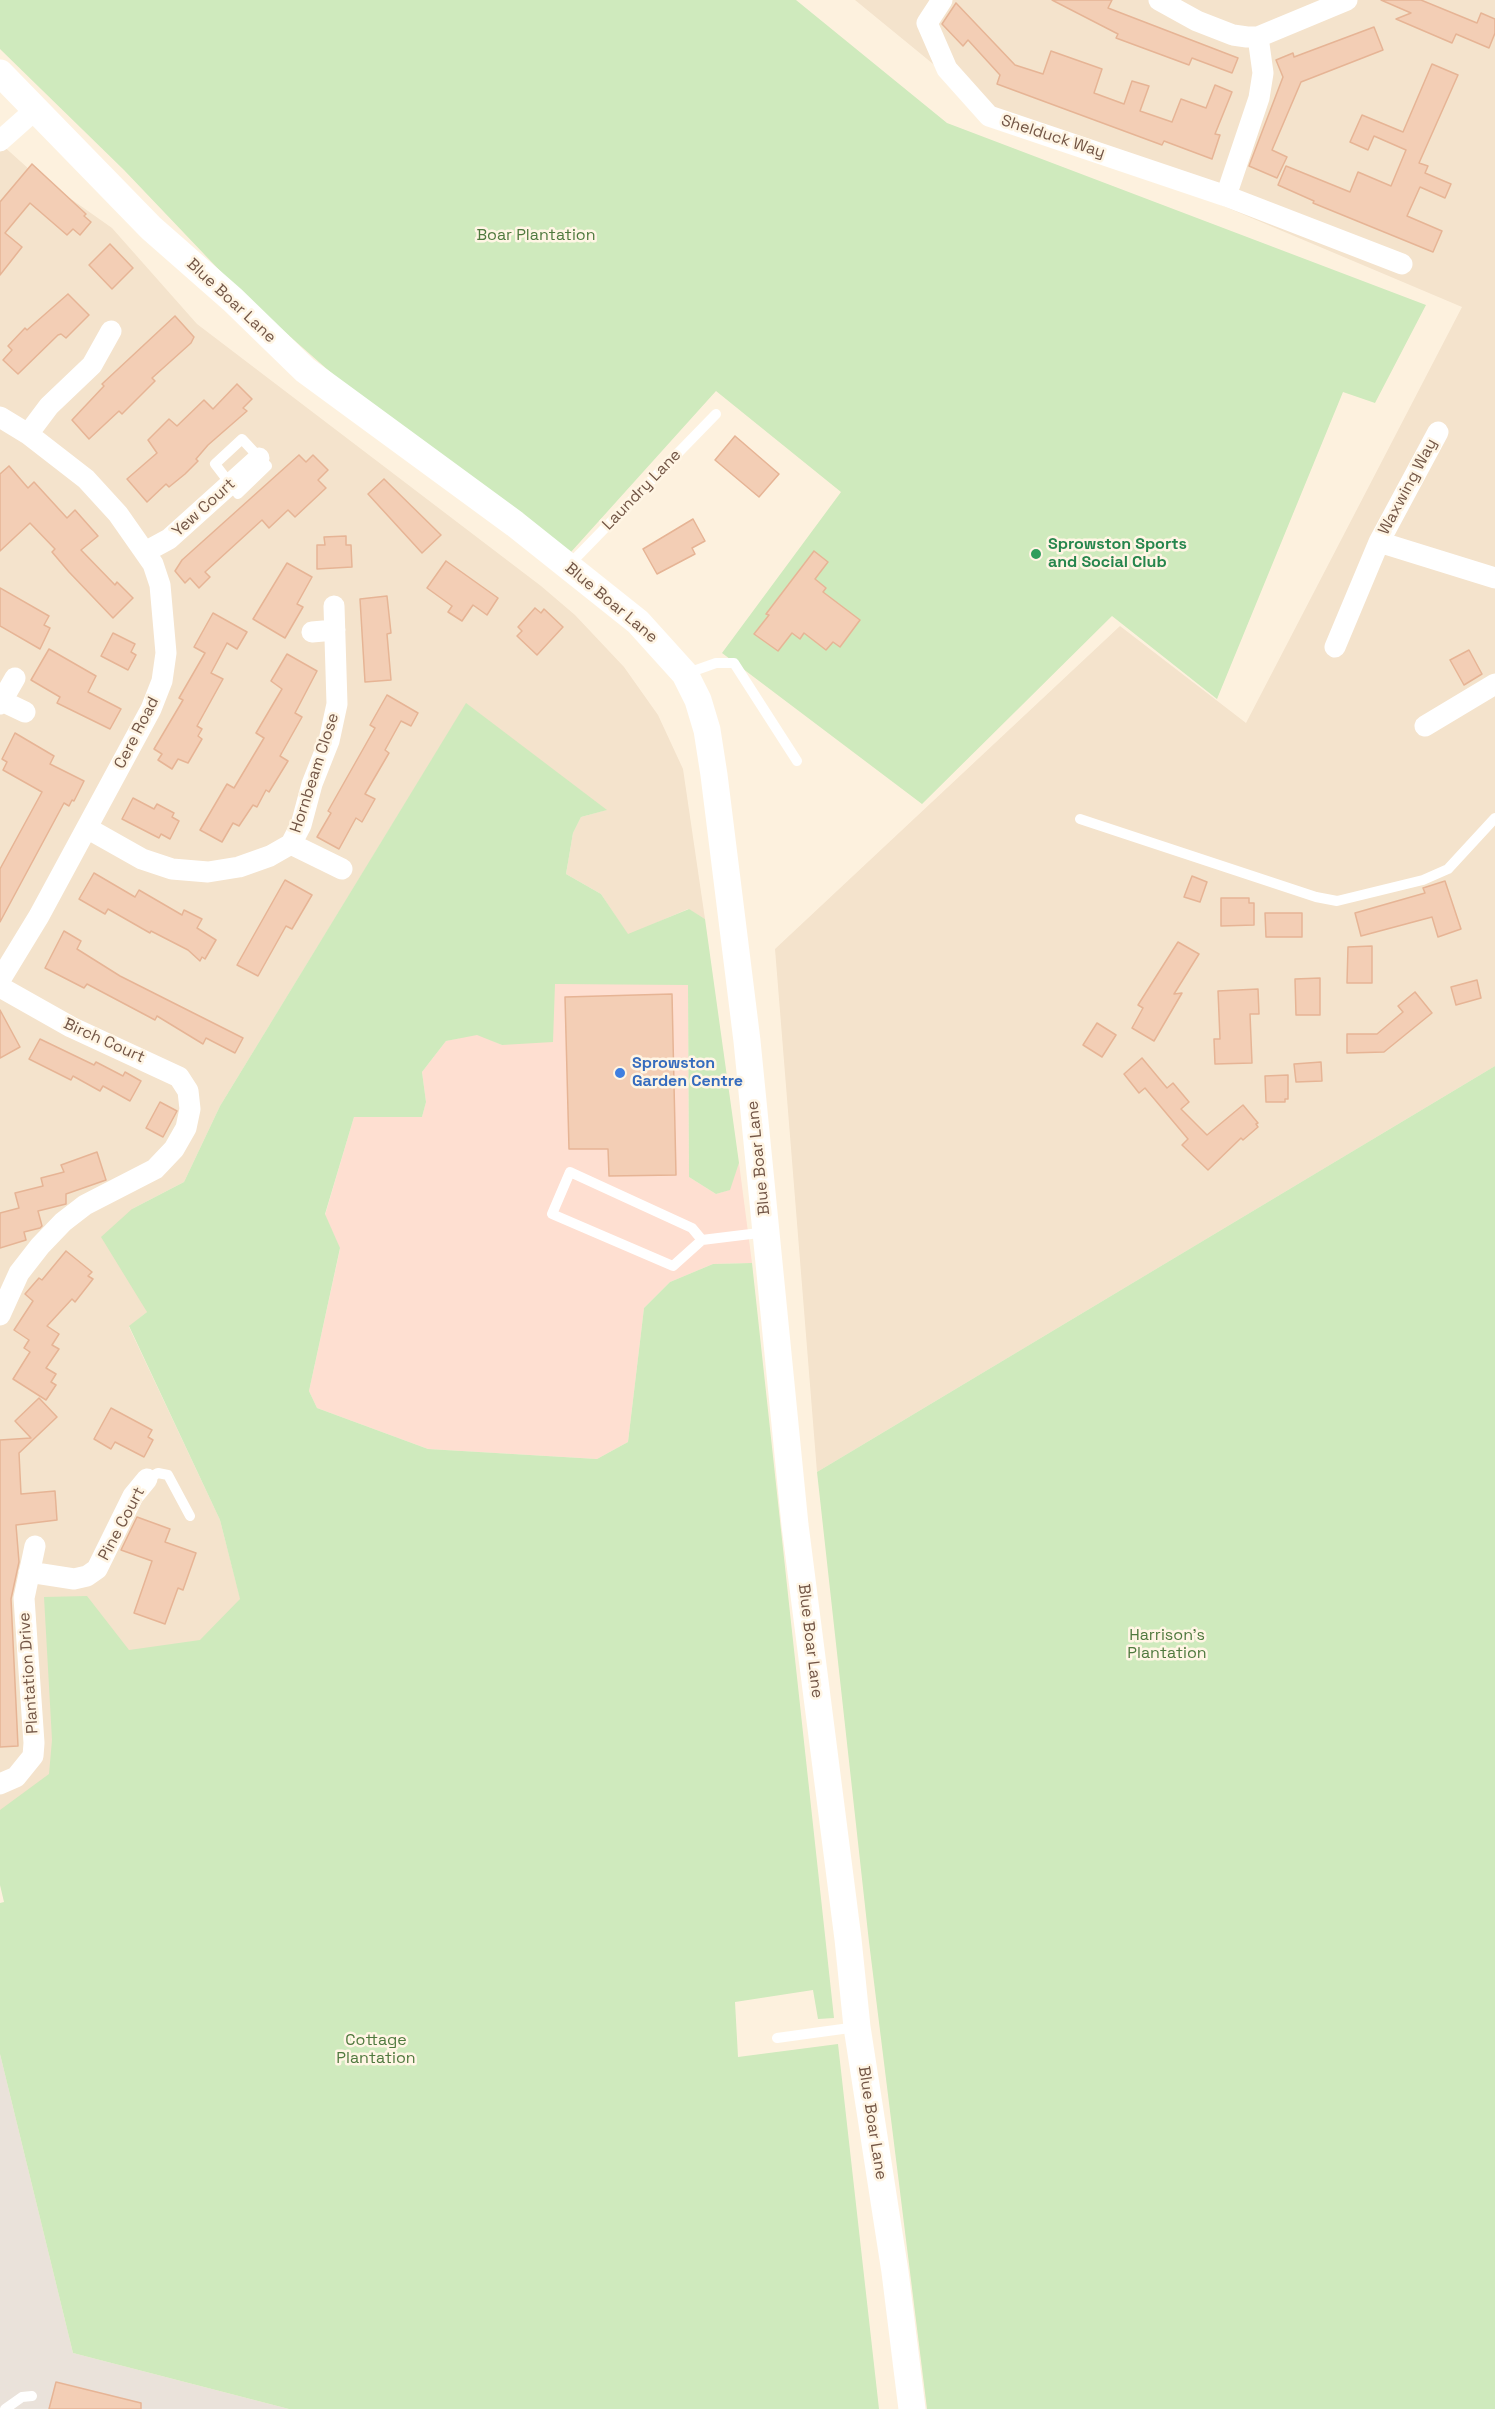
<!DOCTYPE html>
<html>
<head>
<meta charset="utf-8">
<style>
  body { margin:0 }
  canvas { display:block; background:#fdf1de }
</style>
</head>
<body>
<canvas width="1495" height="2409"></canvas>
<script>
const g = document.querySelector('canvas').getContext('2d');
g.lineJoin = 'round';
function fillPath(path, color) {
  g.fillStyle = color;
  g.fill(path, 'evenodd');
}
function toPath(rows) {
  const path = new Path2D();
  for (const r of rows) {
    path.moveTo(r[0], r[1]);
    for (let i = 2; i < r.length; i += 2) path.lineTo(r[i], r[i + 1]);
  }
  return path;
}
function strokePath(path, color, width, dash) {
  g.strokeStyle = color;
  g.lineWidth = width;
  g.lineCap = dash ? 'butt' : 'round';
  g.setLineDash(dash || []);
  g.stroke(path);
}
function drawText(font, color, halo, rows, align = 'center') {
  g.font = font + ' "Space Grotesk",sans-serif';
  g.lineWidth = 5;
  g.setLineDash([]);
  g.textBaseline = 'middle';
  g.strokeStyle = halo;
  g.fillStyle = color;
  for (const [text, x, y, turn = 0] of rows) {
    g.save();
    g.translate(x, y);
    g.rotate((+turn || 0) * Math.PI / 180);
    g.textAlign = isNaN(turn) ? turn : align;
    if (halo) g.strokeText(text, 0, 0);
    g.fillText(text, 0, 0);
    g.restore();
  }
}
fillPath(toPath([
  [855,0,1495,0,1495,1066,817,1472,775,949,1120,626,1246,723,1462,307,982,104],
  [0,143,30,170,112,228,197,324,541,586,575,615,624,667,658,715,683,769,705,919,688,909,628,935,601,894,566,874,573,833,581,817,606,810,466,704,220,1106,184,1182,132,1209,147,1312,129,1327,220,1520,268,1707,0,1820]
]), '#f4e3cc');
fillPath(toPath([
  [555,984,688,984,689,1177,716,1194,729,1190,739,1163,752,1263,713,1264,670,1282,644,1308,628,1442,597,1459,428,1449,317,1408,309,1391,340,1249,325,1215,354,1117,422,1117,426,1102,422,1072,446,1041,477,1034,502,1045]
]), '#fedfd1');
fillPath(toPath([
  [0,2054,73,2353,289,2409,0,2409]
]), '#eae2da');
fillPath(toPath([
  [0,0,796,0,947,123,1426,305,1375,403,1343,392,1217,699,1112,616,922,804,722,653,841,492,716,391,571,552,387,422,244,296,124,170,0,49],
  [466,703,607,810,581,817,573,833,566,874,601,894,628,934,689,909,705,919,739,1163,730,1190,716,1194,689,1177,688,985,555,984,553,1042,502,1045,477,1035,446,1041,422,1072,426,1102,422,1117,354,1117,325,1214,340,1248,309,1391,317,1408,428,1449,597,1459,628,1442,644,1308,670,1282,713,1264,752,1263,834,2018,818,2019,813,1990,735,2002,738,2057,838,2044,879,2409,289,2409,73,2353,0,2054,0,1903,4,1902,0,1885,0,1810,49,1774,52,1740,44,1597,87,1596,129,1650,200,1640,240,1599,220,1520,129,1326,147,1312,101,1237,132,1209,184,1182,220,1106],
  [1495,1066,1495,2409,927,2409,869,1942,817,1472]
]), '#cfeabd');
const building = toPath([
  [1052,0,1112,0,1108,8,1238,58,1232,73,1192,58,1189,65,1116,38,1118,34,1052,0],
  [1381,0,1421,0,1477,23,1481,13,1495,19,1495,33,1489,48,1456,34,1452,43,1396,19,1411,13,1381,0],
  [956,3,1015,65,1043,74,1051,51,1102,69,1094,93,1124,104,1132,81,1149,86,1140,111,1172,122,1181,99,1206,108,1215,85,1232,92,1215,134,1220,135,1212,159,1164,141,1162,145,997,84,1000,75,968,40,963,46,942,24,956,3],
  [1374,27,1383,50,1301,82,1272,150,1287,157,1277,178,1249,166,1283,77,1276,60,1293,53,1294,57,1374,27],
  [1432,64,1458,75,1419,163,1428,166,1425,173,1451,184,1445,198,1420,187,1407,216,1442,231,1433,252,1313,203,1314,201,1278,185,1286,166,1350,192,1358,172,1391,186,1406,150,1374,136,1368,150,1350,142,1362,115,1403,132,1432,64],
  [32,164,86,214,84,216,91,222,80,235,73,229,67,235,30,203,5,233,22,247,0,275,0,202,32,164],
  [110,244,133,268,112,289,89,265,110,244],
  [68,294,89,315,66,338,61,334,58,335,18,374,3,360,12,350,8,346,25,328,27,330,68,294],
  [175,316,194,337,191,343,152,378,155,381,122,414,119,411,89,439,72,420,104,386,102,384,175,316],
  [237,384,252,399,243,408,247,411,208,445,196,459,198,461,185,474,169,487,166,484,147,502,127,479,157,453,148,440,169,419,177,426,204,400,213,409,237,384],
  [735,436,779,474,759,497,715,460,735,436],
  [299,455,306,462,313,455,328,470,318,480,326,488,295,517,288,510,269,528,262,520,205,572,210,577,199,588,190,578,185,583,175,571,182,560,299,455],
  [9,466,28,488,34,482,67,518,75,510,98,536,81,550,115,585,117,582,133,598,113,618,69,572,52,552,55,549,30,523,0,551,0,474,9,466],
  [384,479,441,535,422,553,368,494,384,479],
  [693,519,705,541,692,548,695,554,657,574,643,549,693,519],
  [346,536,346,545,351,545,352,567,317,569,317,545,325,545,324,537,346,536],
  [814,551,828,562,815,579,826,588,823,592,860,620,840,647,833,642,826,650,804,633,800,639,792,633,778,651,754,634,769,615,766,614,814,551],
  [446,561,498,598,487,615,473,605,462,621,448,612,452,606,427,588,446,561],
  [287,563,312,577,297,604,303,607,285,638,253,619,287,563],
  [0,588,49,616,44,625,50,628,40,649,0,626,0,588],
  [387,596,391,633,387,634,391,680,365,682,360,599,387,596],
  [535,608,541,613,544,609,563,627,537,655,517,636,522,631,518,627,535,608],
  [213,613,247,632,237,649,227,643,211,673,223,679,197,726,202,729,198,736,202,739,188,763,178,759,172,769,158,760,162,754,154,749,183,700,179,698,205,653,194,647,213,613],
  [113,633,135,644,131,652,136,655,128,670,101,656,113,633],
  [49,649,96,676,88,692,121,709,110,729,57,703,60,697,31,680,49,649],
  [1469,650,1482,674,1464,685,1450,660,1469,650],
  [287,654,317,671,295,713,302,717,280,756,288,761,269,792,266,790,257,807,253,805,239,826,233,823,222,842,200,830,227,784,234,788,264,738,256,733,282,689,271,681,287,654],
  [387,695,418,713,411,726,401,721,385,750,389,753,365,794,375,799,362,822,356,818,339,849,317,837,331,813,328,811,375,728,370,725,387,695],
  [15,733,54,756,50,764,84,781,74,801,72,800,69,806,64,803,0,922,0,869,42,792,3,770,7,762,2,759,15,733],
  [133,798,154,809,157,804,174,813,172,817,179,821,170,839,161,834,159,838,122,819,133,798],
  [94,873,135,897,139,890,182,915,184,910,202,919,197,928,216,940,205,959,202,957,200,961,188,950,151,931,150,933,108,909,105,914,79,899,94,873],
  [1192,876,1207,882,1200,902,1184,897,1192,876],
  [285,880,312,895,292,929,286,926,258,976,237,965,285,880],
  [1445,881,1461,929,1438,937,1432,917,1361,936,1355,913,1425,893,1423,888,1445,881],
  [1221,898,1249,898,1249,903,1254,903,1254,925,1221,926,1221,898],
  [1265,913,1302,913,1302,937,1266,937,1265,913],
  [64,931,81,941,77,949,120,976,243,1038,235,1053,206,1038,203,1044,157,1016,155,1020,87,984,84,988,45,968,64,931],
  [1178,942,1199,954,1174,994,1182,993,1154,1041,1132,1028,1143,1008,1138,1005,1178,942],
  [1372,946,1372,983,1347,983,1348,947,1372,946],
  [1320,978,1320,1015,1296,1015,1295,979,1320,978],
  [1477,980,1481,998,1456,1005,1451,987,1477,980],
  [1258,989,1259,1014,1250,1014,1252,1063,1215,1064,1214,1039,1220,1039,1218,991,1258,989],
  [1415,992,1432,1013,1384,1052,1347,1053,1347,1034,1377,1034,1403,1012,1398,1006,1415,992],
  [672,994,676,1175,609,1176,608,1149,569,1149,565,997,672,994],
  [0,1010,20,1047,0,1058,0,1010],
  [1097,1023,1116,1035,1102,1057,1083,1045,1097,1023],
  [40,1039,94,1065,96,1062,123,1076,125,1072,141,1081,130,1101,103,1086,100,1091,73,1076,71,1080,29,1059,40,1039],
  [1142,1058,1167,1088,1173,1083,1189,1102,1181,1109,1207,1135,1243,1105,1258,1123,1256,1124,1258,1127,1243,1140,1241,1138,1208,1170,1182,1145,1188,1139,1145,1088,1139,1093,1124,1074,1142,1058],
  [1321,1062,1322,1081,1296,1082,1294,1064,1321,1062],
  [1288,1075,1288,1099,1285,1099,1285,1102,1266,1102,1265,1076,1288,1075],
  [160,1102,177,1111,163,1137,146,1128,160,1102],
  [97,1152,106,1180,66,1194,66,1204,38,1211,42,1226,40,1228,24,1232,26,1240,0,1248,0,1213,19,1208,15,1193,43,1186,41,1178,64,1172,61,1165,97,1152],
  [66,1251,92,1272,88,1276,93,1279,75,1302,72,1299,47,1326,59,1334,52,1345,59,1349,46,1368,56,1374,51,1382,56,1385,46,1400,13,1379,30,1352,24,1348,29,1340,14,1330,33,1301,25,1294,39,1278,42,1280,66,1251],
  [39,1398,57,1417,19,1453,21,1494,55,1491,57,1520,16,1525,19,1562,11,1599,18,1746,0,1747,0,1440,31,1438,15,1421,39,1398],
  [111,1408,152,1430,148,1437,153,1440,144,1457,115,1442,111,1449,94,1439,111,1408],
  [137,1517,170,1529,165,1542,196,1553,183,1590,178,1588,165,1624,134,1613,152,1561,121,1550,137,1517],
  [56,2382,141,2403,141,2409,49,2409,56,2382]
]);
fillPath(building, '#f3ceb5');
strokePath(building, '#e6b495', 1.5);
strokePath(toPath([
  [242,439,267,466,238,494,215,464,242,439],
  [568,566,716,414],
  [685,674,716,663,734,663,797,761],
  [1080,819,1316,897,1337,901,1423,880,1448,869,1495,818],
  [702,1240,692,1228,570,1172,552,1214,673,1266,702,1240,767,1232],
  [147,1479,158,1473,168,1475,190,1516],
  [777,2038,857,2027],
  [5,2409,22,2397,32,2396]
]), '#fff', 10);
strokePath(toPath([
  [942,0,927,23,947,69,989,116,1226,196,1402,264],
  [1159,0,1197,21,1233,35,1247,37,1258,37,1347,0],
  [0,141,36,109],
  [1226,196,1259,98,1263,73,1258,37],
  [0,417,28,434,86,479,118,514,153,564,160,585,166,653,162,681,151,709,39,916,0,980],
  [1438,432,1379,542,1495,578],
  [28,434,49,406,92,365,111,331],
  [145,552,169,539,259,458],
  [312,632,335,630],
  [1335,647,1379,542],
  [2,701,25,712],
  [0,704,15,678],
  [1425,726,1495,684],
  [87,828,142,859,172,869,208,872,239,867,270,856,291,844,301,825,312,784,329,741,337,704,334,606],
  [291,844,342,869],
  [0,987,71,1027,179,1077,188,1091,190,1109,186,1128,174,1149,155,1169,85,1205,63,1222,40,1246,19,1273,0,1315],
  [29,1572,74,1579,87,1576,97,1569,133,1496,147,1479],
  [0,1784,16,1777,33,1756,34,1743,24,1598,35,1546]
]), '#fff', 21);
strokePath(toPath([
  [0,73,151,228,233,300,305,370,515,524,638,622,685,674,698,700,707,730,714,775,747,1041,795,1525,848,1939,857,2027,895,2272,912,2409]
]), '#fff', 27);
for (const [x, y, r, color] of [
  [1036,554,6,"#2e9e5b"],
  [620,1073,6,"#3f7fe0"]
]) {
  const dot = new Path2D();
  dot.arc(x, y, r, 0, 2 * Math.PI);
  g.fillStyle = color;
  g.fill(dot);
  strokePath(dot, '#fff5e4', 2);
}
drawText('16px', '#735646', '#fff5e4', [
  ["Shelduck Way",1053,137,18],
  ["Blue Boar Lane",231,301,43],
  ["Waxwing Way",1408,487,-62],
  ["Laundry Lane",642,490,-46],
  ["Yew Court",204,508,-42],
  ["Blue Boar Lane",611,603,40],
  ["Cere Road",137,733,-63],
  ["Hornbeam Close",315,773,-72],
  ["Birch Court",104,1041,24],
  ["Blue Boar Lane",759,1158,-96],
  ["Pine Court",122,1524,-62],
  ["Blue Boar Lane",810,1641,83],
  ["Plantation Drive",29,1673,-94],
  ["Blue Boar Lane",872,2123,81]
]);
drawText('16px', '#4f793e', '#fff5e4', [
  ["Boar Plantation",536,236],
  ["Harrison's",1167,1636],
  ["Plantation",1167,1654],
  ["Cottage",376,2041],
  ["Plantation",376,2059]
]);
drawText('bold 16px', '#27864d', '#fff5e4', [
  ["Sprowston Sports",1048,545],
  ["and Social Club",1048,563]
], 'left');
drawText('bold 16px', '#366cbe', '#fff5e4', [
  ["Sprowston",632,1064],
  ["Garden Centre",632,1082]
], 'left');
</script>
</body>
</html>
